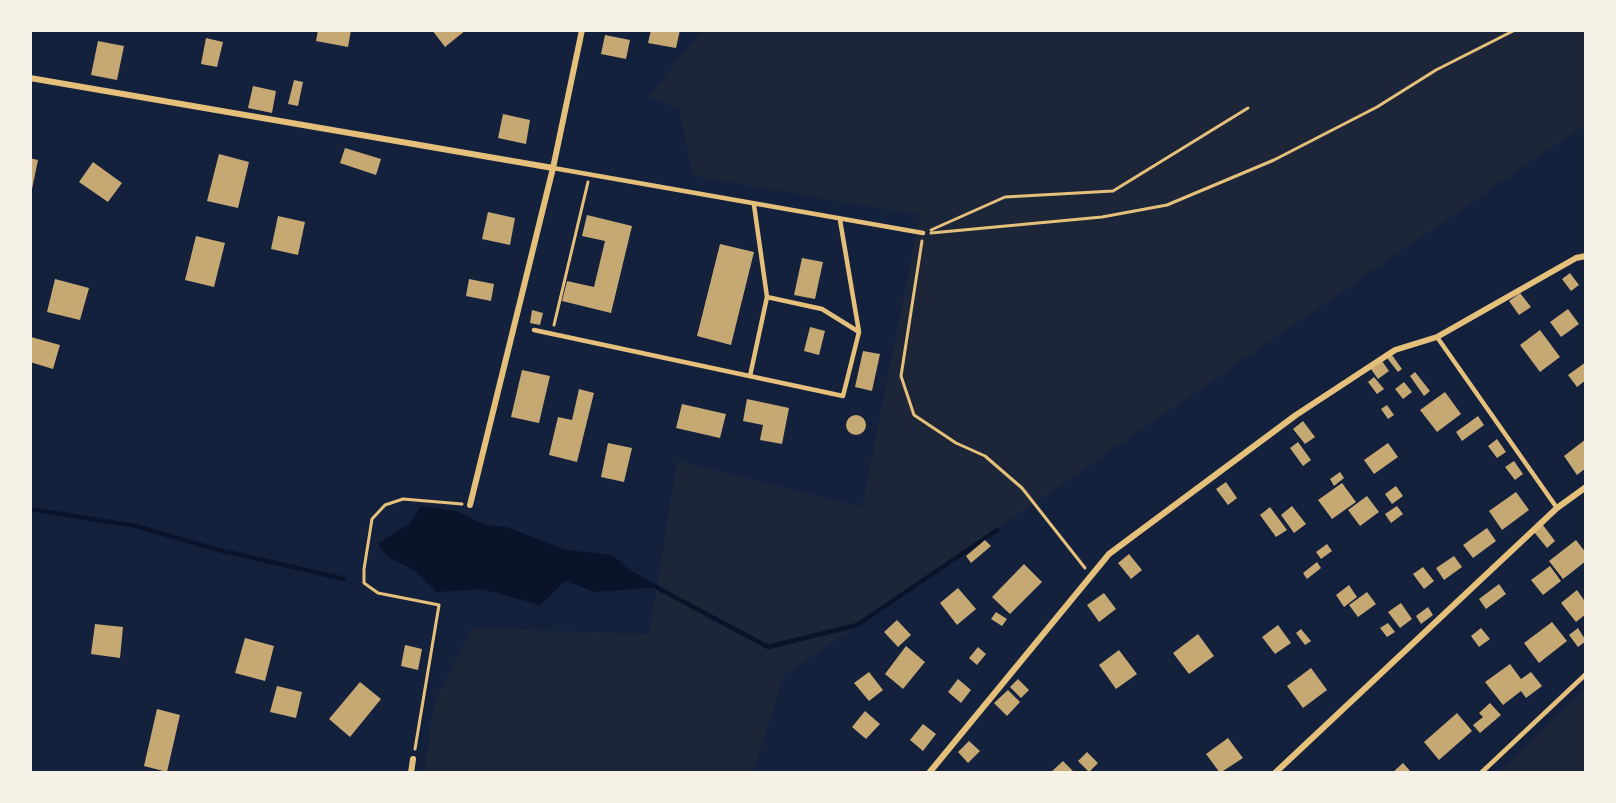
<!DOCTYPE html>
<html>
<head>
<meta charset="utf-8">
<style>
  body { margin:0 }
  #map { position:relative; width:1616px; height:803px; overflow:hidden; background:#14213d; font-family:Roboto,sans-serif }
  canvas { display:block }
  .frame { position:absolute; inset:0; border:32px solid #f6f1e7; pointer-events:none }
</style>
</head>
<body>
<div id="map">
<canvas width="1616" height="803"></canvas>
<div class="frame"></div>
</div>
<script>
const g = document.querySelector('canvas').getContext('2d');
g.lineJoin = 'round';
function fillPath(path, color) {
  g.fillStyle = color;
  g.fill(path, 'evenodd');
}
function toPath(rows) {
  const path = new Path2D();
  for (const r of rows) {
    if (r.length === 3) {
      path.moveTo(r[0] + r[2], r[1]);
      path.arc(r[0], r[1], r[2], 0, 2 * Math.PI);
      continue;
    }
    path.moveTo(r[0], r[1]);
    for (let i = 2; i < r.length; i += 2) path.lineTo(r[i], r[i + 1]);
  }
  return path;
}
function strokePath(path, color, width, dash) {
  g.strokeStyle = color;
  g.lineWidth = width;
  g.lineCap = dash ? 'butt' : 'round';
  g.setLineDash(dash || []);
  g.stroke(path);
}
fillPath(toPath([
  [702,30,1586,30,1586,124,784,675,753,773,424,773,435,701,472,628,649,634,677,461,862,507,920,215,693,176,679,109,649,96],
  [1586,689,1586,773,1498,773]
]), '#1d2539');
fillPath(toPath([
  [421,506,457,511,485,525,507,527,566,550,612,555,632,571,660,587,595,592,565,581,540,605,482,589,437,592,415,571,387,556,378,544,410,523]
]), '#0b132b');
strokePath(toPath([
  [30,509,136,526,211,548,344,579],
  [654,586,768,647,857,625,997,530]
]), '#0b132b', 4.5);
fillPath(toPath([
  [318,30,351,30,348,47,316,41],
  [432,30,466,30,445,47],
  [651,30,680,30,676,48,648,43],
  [605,35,630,40,626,59,601,54],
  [206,38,223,42,217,67,201,64],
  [98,41,124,46,117,80,91,75],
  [294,80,303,82,298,106,288,104],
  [253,86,276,91,272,113,248,108],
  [503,114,530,120,526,144,498,138],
  [345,148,381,159,376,175,340,163],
  [219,154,249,162,238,208,207,201],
  [30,158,38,160,31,194,30,194],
  [93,162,122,183,108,202,79,182],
  [488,212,515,218,510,245,482,239],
  [587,215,632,226,611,313,562,301,567,281,594,287,605,241,582,236],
  [278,216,305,222,298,255,271,249],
  [196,236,225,243,214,287,185,280],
  [720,244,754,252,731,345,697,336],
  [802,258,823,262,815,299,794,295],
  [1570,273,1579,285,1571,291,1562,279],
  [55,279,89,288,80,320,47,312],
  [469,279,494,284,491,301,466,296],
  [1520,293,1531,307,1519,315,1509,301],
  [1568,309,1579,324,1561,337,1550,322],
  [532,310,543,313,540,325,530,323],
  [810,327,825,331,819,355,804,351],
  [1540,330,1560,357,1540,372,1520,345],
  [31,337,60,345,53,369,30,362],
  [863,351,880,354,872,391,855,387],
  [1392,355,1402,369,1398,372,1387,358],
  [1382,361,1389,371,1378,379,1371,369],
  [1586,362,1586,380,1577,387,1568,375],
  [522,370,550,376,539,423,511,417],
  [1415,372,1430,391,1424,396,1410,376],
  [1374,377,1384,389,1377,394,1368,382],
  [1404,382,1412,392,1403,399,1395,389],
  [579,389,594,393,577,462,549,455,558,417,572,420],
  [1445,392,1461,414,1437,432,1420,410],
  [747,399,789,408,782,444,760,440,763,425,743,421],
  [682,404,726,414,720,438,676,428],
  [1387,405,1394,415,1388,419,1381,409],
  [856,425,10],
  [1478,416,1484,425,1462,441,1456,432],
  [1303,421,1315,437,1305,444,1293,429],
  [1497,439,1506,452,1497,458,1488,446],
  [1586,439,1586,468,1577,475,1564,456],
  [1298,442,1311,460,1303,466,1290,448],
  [608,443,632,448,624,482,601,477],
  [1388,443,1398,457,1374,474,1364,460],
  [1514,461,1523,474,1515,480,1505,467],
  [1340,472,1344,478,1334,486,1330,479],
  [1226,482,1237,498,1228,505,1216,489],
  [1342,483,1356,502,1332,519,1318,500],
  [1396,486,1403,496,1392,504,1385,494],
  [1516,492,1529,510,1502,530,1489,511],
  [1367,496,1379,512,1360,526,1348,510],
  [1292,506,1306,524,1294,533,1281,515],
  [1397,506,1403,514,1391,523,1385,514],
  [1270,507,1287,530,1276,537,1260,515],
  [1543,525,1555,541,1547,548,1534,532],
  [1487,528,1496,541,1473,558,1463,545],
  [985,540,991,546,971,563,966,556],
  [1576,540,1586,553,1586,561,1563,579,1549,561],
  [1327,544,1332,551,1321,559,1316,552],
  [1129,554,1142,570,1131,579,1118,563],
  [1454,556,1462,567,1444,580,1436,568],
  [1317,562,1321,568,1307,579,1303,573],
  [1024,564,1042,582,1010,614,992,597],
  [1550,566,1561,581,1543,595,1531,580],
  [1423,567,1434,581,1424,589,1413,574],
  [1499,584,1506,594,1486,609,1479,599],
  [1349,585,1357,597,1344,607,1336,595],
  [958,588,976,609,957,625,940,603],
  [1577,590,1586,603,1586,614,1576,622,1561,603],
  [1367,592,1376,604,1358,617,1349,605],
  [1104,593,1116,609,1099,622,1087,605],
  [1401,603,1412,619,1400,628,1388,612],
  [1428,607,1433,615,1421,624,1416,616],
  [996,612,1007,619,1002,626,991,619],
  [897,620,911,635,898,647,884,632],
  [1552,622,1567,641,1539,663,1524,643],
  [1388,623,1395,632,1387,637,1380,628],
  [95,624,123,627,120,658,91,654],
  [1278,625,1291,643,1275,654,1262,637],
  [1481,628,1490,639,1479,647,1471,636],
  [1578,628,1586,641,1578,647,1569,635],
  [1301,629,1311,641,1305,645,1296,633],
  [1198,634,1214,656,1189,674,1173,653],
  [245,638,274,646,265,681,235,673],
  [405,645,422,649,418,670,401,666],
  [906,646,925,662,903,689,885,674],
  [978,647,986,654,977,665,969,658],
  [1119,650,1137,674,1116,689,1099,665],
  [1510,664,1521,679,1531,672,1542,686,1526,698,1521,691,1503,705,1485,682],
  [1311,668,1327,690,1303,708,1287,686],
  [869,672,883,690,869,701,854,683],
  [958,679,971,690,961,703,948,692],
  [1018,679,1029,690,1021,698,1010,687],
  [360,682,381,699,350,737,329,719],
  [277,686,302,692,296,718,270,712],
  [1008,690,1020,702,1007,716,994,703],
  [1490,703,1501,715,1480,733,1473,725,1483,717,1479,713],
  [157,709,180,715,167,772,144,766],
  [865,711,880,724,866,739,852,727],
  [1457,713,1472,731,1439,760,1424,742],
  [923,724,936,734,923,751,910,740],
  [1228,738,1243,758,1220,773,1206,754],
  [969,741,980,751,968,763,958,752],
  [1087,752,1098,763,1089,772,1078,761],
  [1063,761,1075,773,1050,773],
  [1403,763,1412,773,1392,773]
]), '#c6a872');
strokePath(toPath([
  [931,230,1005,197,1113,191,1248,108],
  [931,233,1102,217,1167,205,1274,160,1377,107,1436,70,1515,30],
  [922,241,901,376,914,415,956,443,985,456,1022,488,1085,568],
  [554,325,588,182],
  [415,749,439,605,378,593,364,583,364,569,372,519,385,505,403,499,462,504]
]), '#e5c07b', 3);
strokePath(toPath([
  [553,168,923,233],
  [767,297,822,309,859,332],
  [534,330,843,396,859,332,840,220],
  [1437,337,1557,508],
  [750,376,767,297,754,205],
  [1481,773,1586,674]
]), '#e5c07b', 4.5);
strokePath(toPath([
  [30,78,553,168],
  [470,505,553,168,582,30],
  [411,773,413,759],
  [929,773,1109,554,1296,415,1395,350,1437,337,1576,258,1586,256],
  [1275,773,1557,508,1586,487]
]), '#e5c07b', 6);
</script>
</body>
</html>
